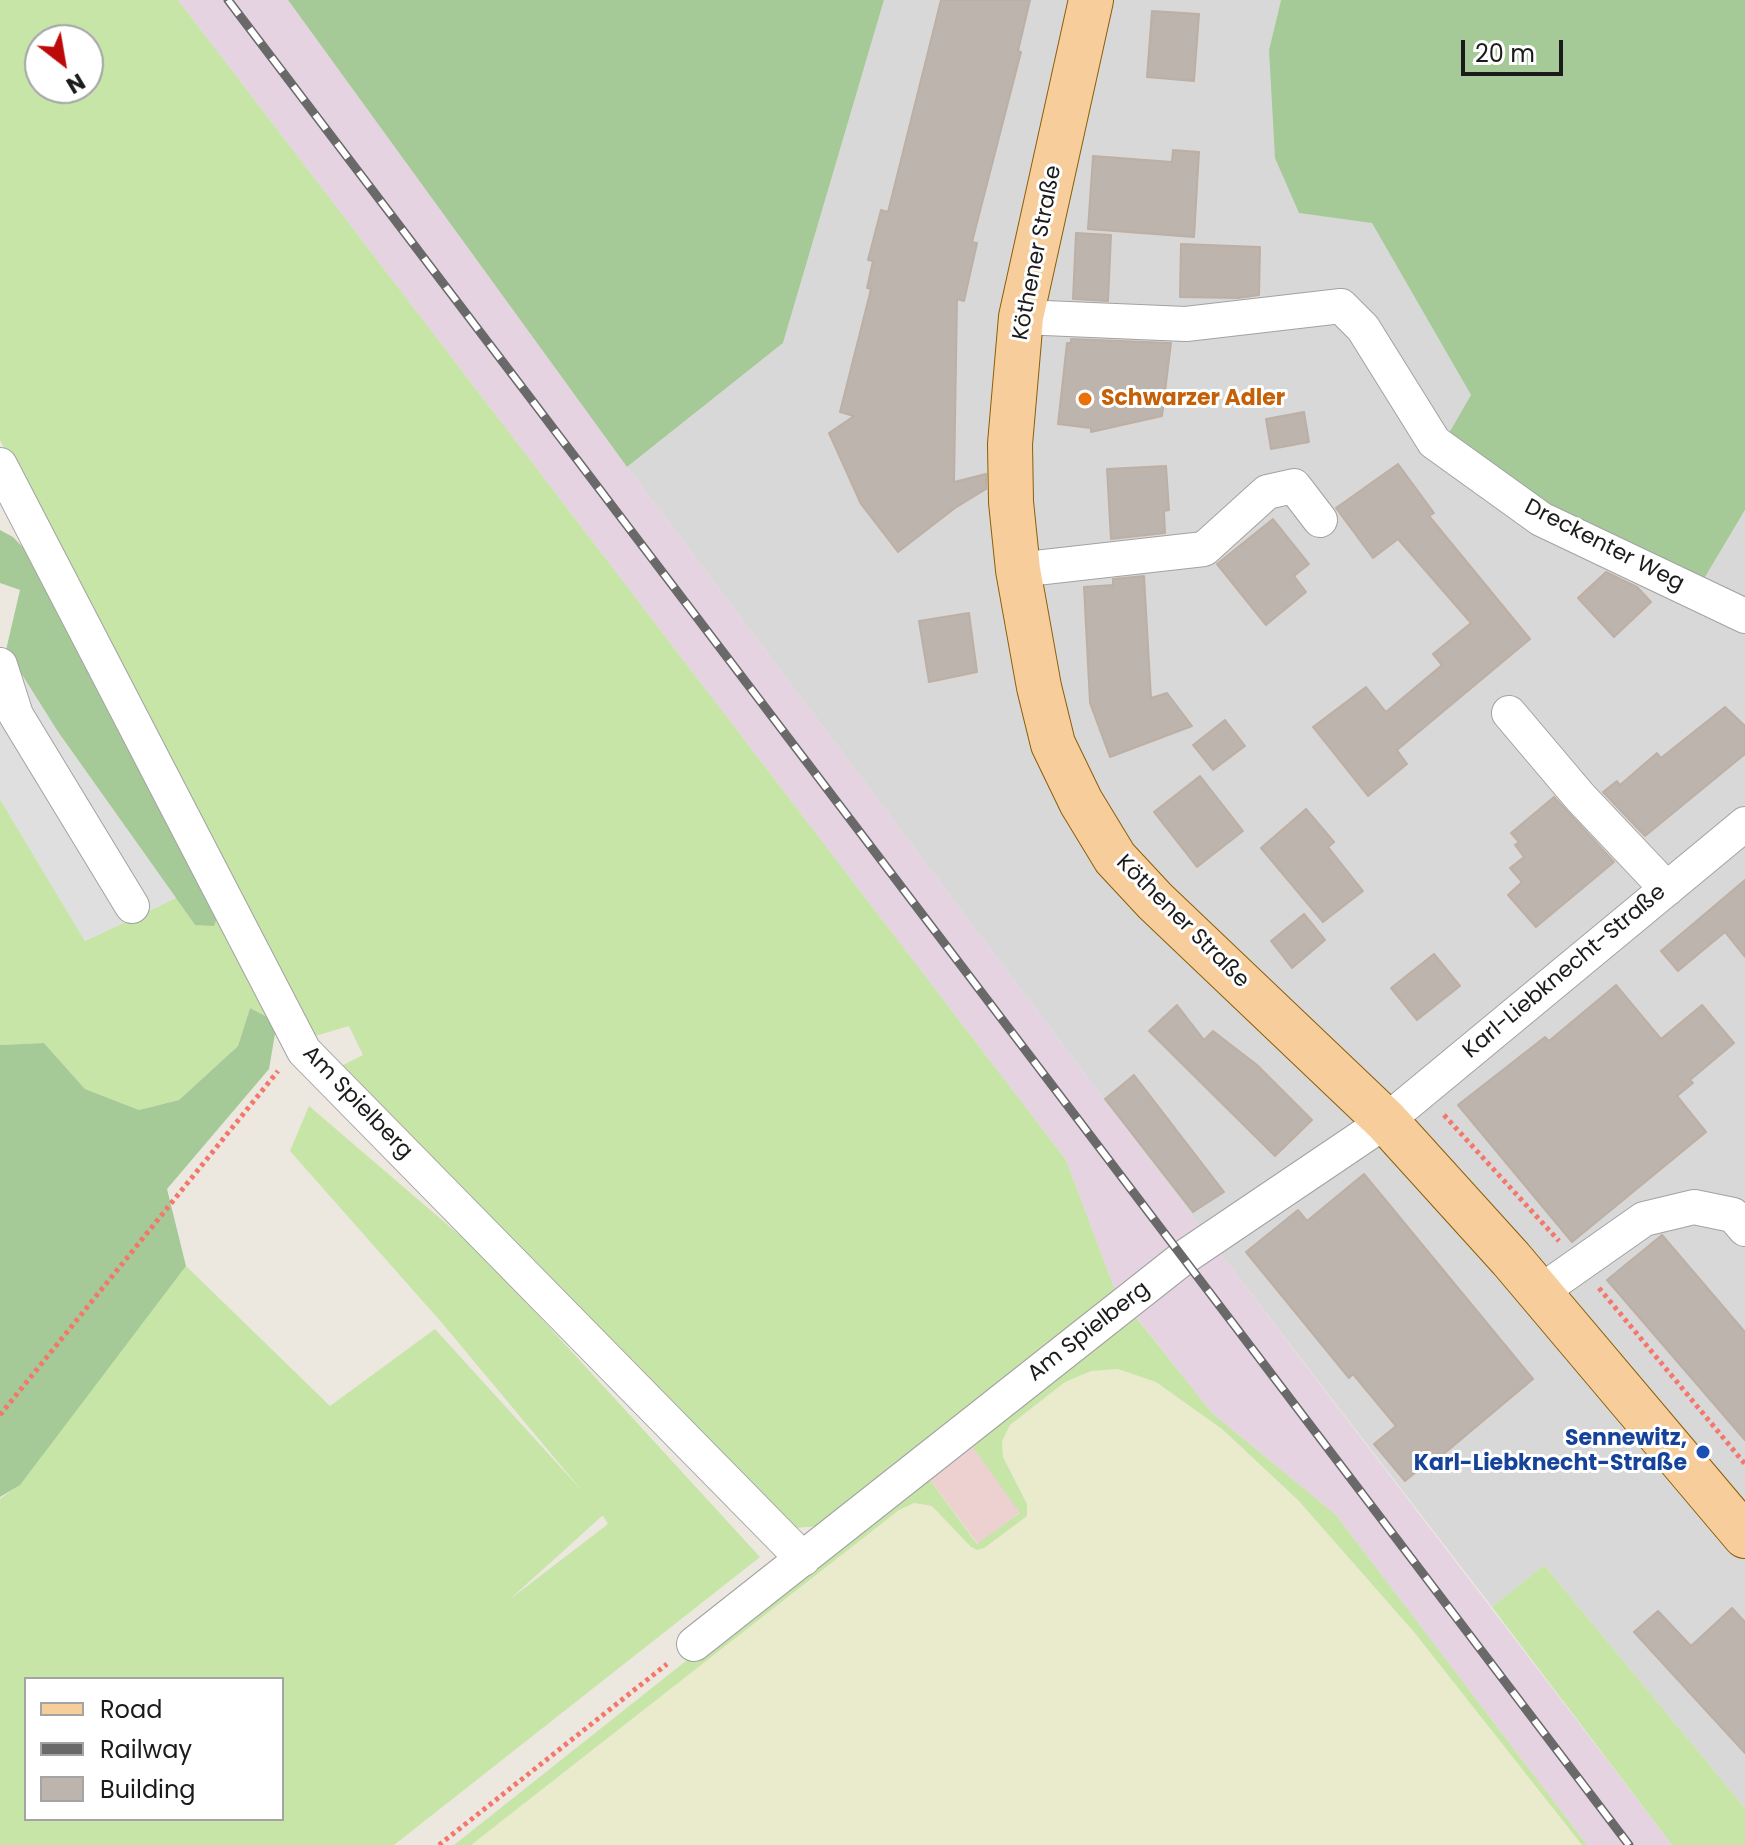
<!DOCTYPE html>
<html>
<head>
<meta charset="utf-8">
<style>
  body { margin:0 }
  #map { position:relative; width:1745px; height:1845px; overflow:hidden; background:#ece8e0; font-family:Poppins,sans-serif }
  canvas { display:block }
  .legend { position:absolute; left:24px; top:1677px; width:260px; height:144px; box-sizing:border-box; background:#fff; border:2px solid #a4a4a4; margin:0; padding:10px 14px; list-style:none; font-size:24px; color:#1b1b1b }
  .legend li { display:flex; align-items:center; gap:16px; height:40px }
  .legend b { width:40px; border:2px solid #a4a4a4 }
  .north { position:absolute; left:24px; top:24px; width:80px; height:80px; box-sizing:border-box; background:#fff; border:2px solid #a4a4a4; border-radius:50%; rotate:149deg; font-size:22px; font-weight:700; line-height:32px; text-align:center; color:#1b1b1b }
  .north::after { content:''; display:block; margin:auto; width:28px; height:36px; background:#bd090a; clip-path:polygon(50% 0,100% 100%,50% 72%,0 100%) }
  .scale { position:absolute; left:1461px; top:40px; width:102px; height:36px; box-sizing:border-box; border:4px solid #1b1b1b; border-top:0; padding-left:10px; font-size:24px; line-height:28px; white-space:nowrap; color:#1b1b1b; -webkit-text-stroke:6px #fff; paint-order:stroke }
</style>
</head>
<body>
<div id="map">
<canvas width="1745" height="1845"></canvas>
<ul class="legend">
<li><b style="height:10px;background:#f7ce9b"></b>Road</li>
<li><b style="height:10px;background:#696969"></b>Railway</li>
<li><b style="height:22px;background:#bcb4ad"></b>Building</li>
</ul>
<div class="north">N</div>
<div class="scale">20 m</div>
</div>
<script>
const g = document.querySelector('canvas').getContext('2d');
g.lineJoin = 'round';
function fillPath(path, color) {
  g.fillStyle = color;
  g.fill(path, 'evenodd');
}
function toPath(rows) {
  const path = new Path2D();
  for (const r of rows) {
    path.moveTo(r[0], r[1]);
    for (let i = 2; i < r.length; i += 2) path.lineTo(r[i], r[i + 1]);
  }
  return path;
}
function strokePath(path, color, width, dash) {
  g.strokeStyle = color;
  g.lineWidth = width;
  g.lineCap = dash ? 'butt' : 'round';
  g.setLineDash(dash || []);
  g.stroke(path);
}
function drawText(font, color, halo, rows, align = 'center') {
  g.font = font + ' Poppins,sans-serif';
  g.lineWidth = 6;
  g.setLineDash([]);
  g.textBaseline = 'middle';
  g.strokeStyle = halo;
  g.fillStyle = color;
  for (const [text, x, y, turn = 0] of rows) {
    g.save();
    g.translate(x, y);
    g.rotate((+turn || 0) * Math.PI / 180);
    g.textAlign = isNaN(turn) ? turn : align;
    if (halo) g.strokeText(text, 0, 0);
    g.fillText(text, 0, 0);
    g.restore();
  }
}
fillPath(toPath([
  [884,0,1281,0,1269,50,1300,213,1372,222,1471,395,1446,440,1702,582,1745,510,1745,1808,1544,1565,1492,1607,1216,1248,627,467,783,343]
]), '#d9d8d8');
fillPath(toPath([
  [967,1439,1021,1512,978,1544,924,1472]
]), '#edd1d0');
fillPath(toPath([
  [178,0,288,0,627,467,1216,1248,1672,1845,1587,1845,1336,1515,1212,1413,1115,1290,1066,1160]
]), '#e5d3e2');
fillPath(toPath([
  [1118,1369,1156,1382,1222,1429,1298,1500,1414,1632,1582,1845,471,1845,899,1510,914,1503,932,1506,971,1547,977,1550,1027,1516,1027,1504,1003,1457,1002,1441,1010,1425,1065,1382,1091,1371]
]), '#e9ebcc');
fillPath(toPath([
  [0,0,178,0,1066,1160,1115,1290,823,1526,794,1528,337,1068,363,1055,349,1026,305,1039,0,440],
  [40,40,88,40,88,88,40,88],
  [0,799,85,941,176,898,195,925,219,912,277,1022,250,1008,238,1046,179,1100,139,1110,85,1089,44,1043,0,1045],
  [309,1106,484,1256,760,1557,394,1845,0,1845,0,1499,20,1484,186,1266,330,1406,435,1329,583,1492,442,1323,290,1151],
  [603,1516,608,1524,509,1600,602,1516],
  [26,1679,282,1679,282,1819,26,1819],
  [1131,1311,1212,1413,1336,1515,1587,1845,1582,1845,1414,1632,1298,1500,1222,1429,1156,1382,1118,1369,1091,1371,1065,1382,1010,1425,1002,1441,1003,1457,1027,1504,1027,1516,984,1548,977,1550,971,1547,932,1506,914,1503,899,1510,471,1845,454,1845,924,1472,977,1544,1020,1513,967,1439],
  [1544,1565,1745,1808,1745,1845,1672,1845,1492,1607]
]), '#c6e5a7');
fillPath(toPath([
  [288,0,884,0,783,343,627,467],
  [1281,0,1745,0,1745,510,1702,582,1558,516,1445,440,1471,395,1372,223,1299,213,1275,158,1269,50],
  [0,530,13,537,38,563,219,912,214,926,195,925,58,732,6,650,20,590,0,583],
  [250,1008,277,1022,269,1069,167,1189,186,1266,20,1485,0,1497,0,1045,44,1043,85,1089,139,1110,179,1100,238,1046]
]), '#a6ca97');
fillPath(toPath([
  [21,673,58,732,176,898,85,941,0,799,0,685]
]), '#dfdfdf');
const building = toPath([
  [941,0,1030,0,1018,51,1021,52,972,242,977,243,964,301,957,299,954,482,986,474,986,489,955,508,898,552,861,504,829,433,854,416,840,412,871,289,867,288,873,261,868,260,881,210,888,212,941,0],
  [1152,11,1199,14,1194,81,1147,77,1152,11],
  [1173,150,1199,152,1194,237,1088,229,1093,156,1172,162,1173,150],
  [1076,233,1111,235,1108,301,1073,299,1076,233],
  [1181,244,1260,247,1259,295,1238,298,1180,297,1181,244],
  [1071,339,1171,343,1162,416,1091,432,1091,428,1058,424,1067,343,1071,343,1071,339],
  [1304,412,1309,442,1271,449,1266,419,1304,412],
  [1398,464,1434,513,1429,516,1530,639,1397,750,1407,764,1368,796,1313,727,1366,687,1386,712,1442,665,1433,654,1471,623,1398,539,1373,558,1336,508,1398,464],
  [1166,466,1169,510,1164,511,1165,533,1111,539,1107,469,1166,466],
  [1273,519,1309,564,1294,576,1306,592,1266,625,1217,564,1273,519],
  [1606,572,1637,587,1651,602,1614,637,1578,598,1606,572],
  [1144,576,1151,698,1167,693,1192,726,1110,757,1090,703,1084,587,1113,585,1113,579,1144,576],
  [969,613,977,672,929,682,919,621,969,613],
  [1725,707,1745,726,1745,754,1645,836,1603,792,1617,781,1620,785,1657,753,1661,758,1725,707],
  [1225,720,1245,746,1213,770,1193,745,1225,720],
  [1200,776,1243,831,1197,867,1154,812,1200,776],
  [1554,797,1614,862,1536,927,1508,895,1522,882,1510,868,1524,857,1515,845,1519,842,1511,833,1554,797],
  [1306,809,1334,842,1328,847,1363,891,1323,922,1261,848,1306,809],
  [1745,880,1745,957,1725,932,1678,971,1661,951,1745,880],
  [1304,914,1325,940,1292,968,1271,941,1304,914],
  [1434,954,1460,986,1417,1020,1391,988,1434,954],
  [1616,985,1661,1039,1702,1005,1734,1043,1690,1080,1693,1083,1677,1096,1706,1132,1572,1242,1458,1105,1545,1037,1549,1041,1616,985],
  [1177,1005,1204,1040,1213,1031,1257,1065,1312,1120,1275,1156,1149,1031,1177,1005],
  [1134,1075,1224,1192,1193,1212,1105,1099,1134,1075],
  [1364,1174,1533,1379,1440,1457,1438,1454,1405,1481,1374,1444,1396,1426,1353,1374,1349,1378,1246,1252,1298,1210,1307,1221,1364,1174],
  [1662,1235,1745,1332,1745,1440,1607,1280,1662,1235],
  [1732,1608,1745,1622,1745,1753,1634,1632,1658,1611,1691,1646,1732,1608]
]);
fillPath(building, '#bcb4ad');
strokePath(building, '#bdafa4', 2);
const minor = toPath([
  [1021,317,1186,324,1341,306,1363,328,1434,442,1541,519,1745,616],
  [0,465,304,1051,803,1559],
  [1018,570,1204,549,1267,492,1294,486,1320,520],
  [0,665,16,715,132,906],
  [1509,713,1580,797,1667,889],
  [1540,1292,1644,1219,1694,1207,1733,1215,1745,1229],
  [694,1644,1183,1258,1386,1121,1745,824]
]);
const major = toPath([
  [1091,0,1021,317,1010,444,1011,502,1018,570,1039,687,1053,744,1081,802,1115,858,1155,901,1386,1121,1511,1259,1745,1536]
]);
strokePath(minor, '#a2a2a2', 36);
strokePath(major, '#8b5e07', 46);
strokePath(toPath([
  [1444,1115,1559,1241],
  [1599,1288,1745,1464],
  [0,1415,278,1071],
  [439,1845,667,1664]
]), '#f3786b', 5, [4, 4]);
strokePath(minor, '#fff', 34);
strokePath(major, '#f7ce9b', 44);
const rail = toPath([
  [228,0,1629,1845]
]);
strokePath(rail, '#696969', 9);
strokePath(rail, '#fff', 6, [18]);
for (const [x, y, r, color] of [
  [1085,399,8,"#e8710a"],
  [1703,1452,8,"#1a4fb4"]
]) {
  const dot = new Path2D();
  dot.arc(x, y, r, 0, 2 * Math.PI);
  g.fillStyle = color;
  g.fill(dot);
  strokePath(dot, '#fff', 3);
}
drawText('22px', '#1b1b1b', '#fff', [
  ["Köthener Straße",1038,253,-79],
  ["Dreckenter Weg",1604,546,27],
  ["Köthener Straße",1182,922,45],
  ["Karl-Liebknecht-Straße",1565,972,-40],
  ["Am Spielberg",357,1103,46],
  ["Am Spielberg",1089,1332,-38]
]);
drawText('bold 22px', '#c56008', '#fff', [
  ["Schwarzer Adler",1101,399]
], 'left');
drawText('bold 22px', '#164399', '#fff', [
  ["Sennewitz,",1687,1439],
  ["Karl-Liebknecht-Straße",1687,1464]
], 'right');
</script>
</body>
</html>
